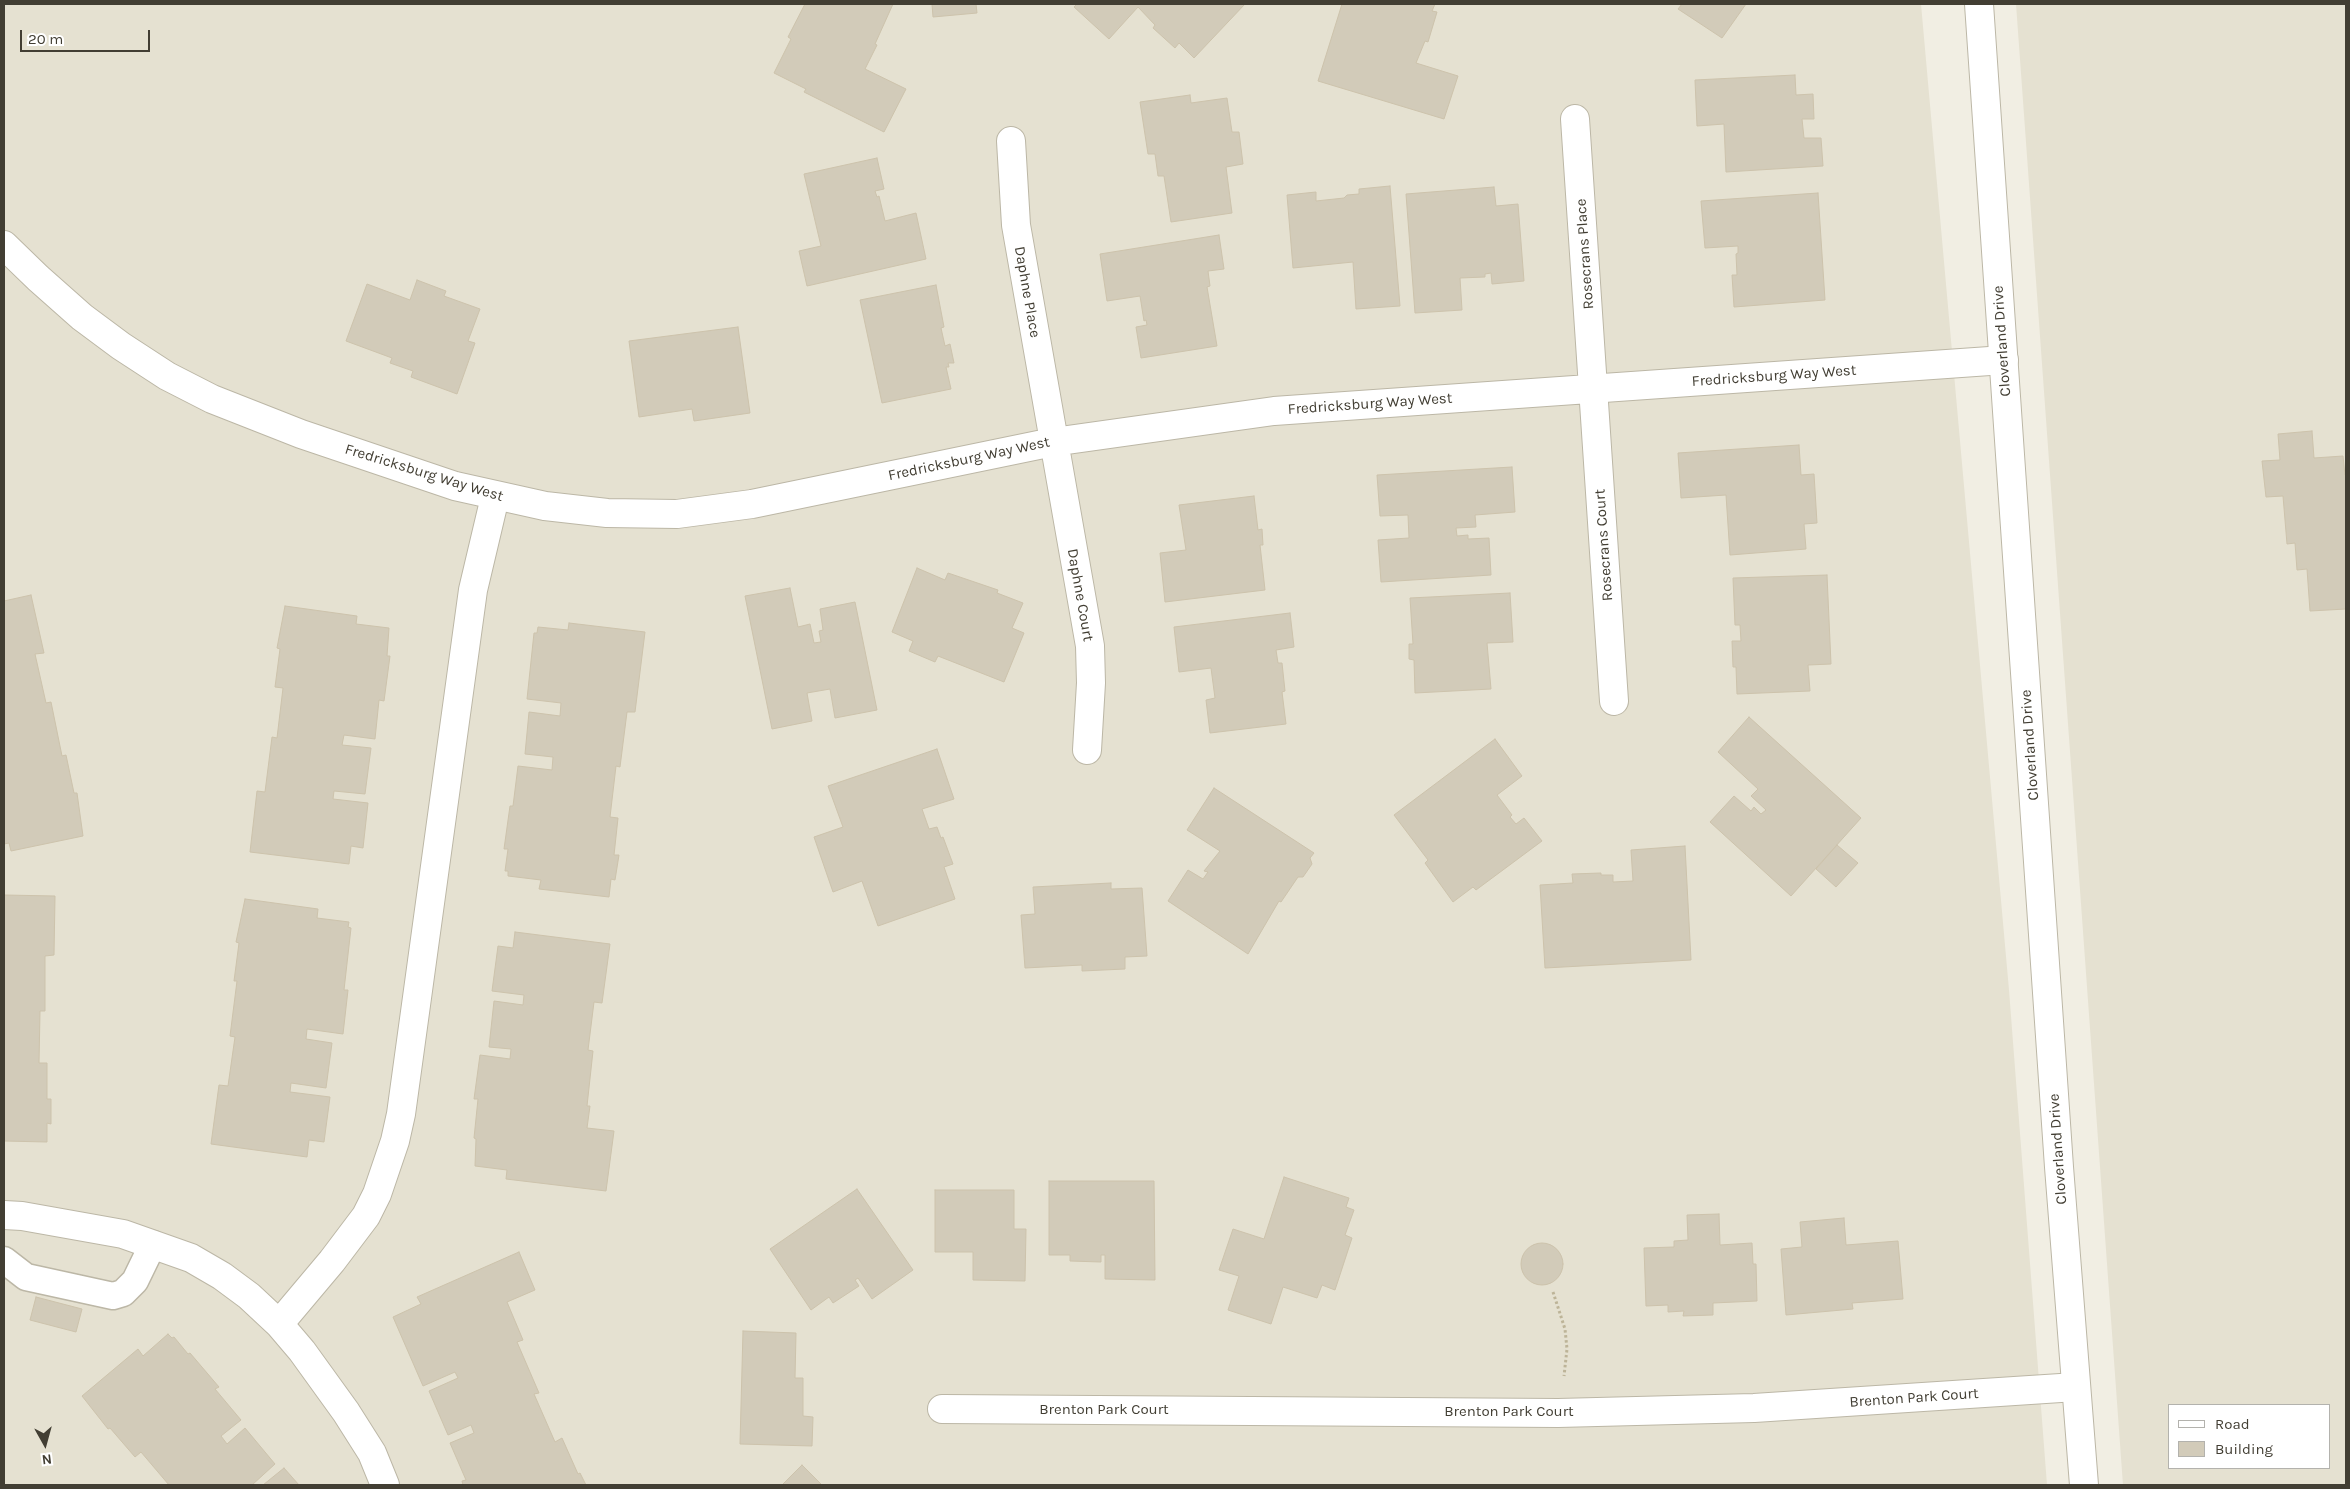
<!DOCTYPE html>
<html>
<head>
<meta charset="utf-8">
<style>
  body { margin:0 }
  #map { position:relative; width:2350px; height:1489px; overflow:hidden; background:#f1eee3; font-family:Karla,sans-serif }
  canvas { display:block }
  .frame { position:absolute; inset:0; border:5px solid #423e33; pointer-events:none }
  .legend { position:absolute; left:2168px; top:1404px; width:162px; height:65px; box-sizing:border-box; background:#fff; border:1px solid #b3b2ad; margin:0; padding:6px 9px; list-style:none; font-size:15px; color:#423e33 }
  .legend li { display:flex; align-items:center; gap:10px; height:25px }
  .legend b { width:25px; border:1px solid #b3b2ad }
  .north { position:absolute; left:20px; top:1419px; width:50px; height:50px; -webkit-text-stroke:4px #fff; paint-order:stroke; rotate:173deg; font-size:14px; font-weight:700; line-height:20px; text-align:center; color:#423e33 }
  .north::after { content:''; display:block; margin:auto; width:18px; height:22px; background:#423e33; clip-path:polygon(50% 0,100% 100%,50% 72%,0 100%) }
  .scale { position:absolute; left:20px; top:30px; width:130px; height:22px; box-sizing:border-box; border:2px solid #423e33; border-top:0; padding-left:6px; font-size:15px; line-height:18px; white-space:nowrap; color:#423e33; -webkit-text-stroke:4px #fff; paint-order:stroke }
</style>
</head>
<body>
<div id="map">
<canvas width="2350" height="1489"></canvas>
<div class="frame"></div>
<ul class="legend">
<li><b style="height:6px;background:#fff"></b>Road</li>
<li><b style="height:14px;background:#d2cbb9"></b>Building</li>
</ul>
<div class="north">N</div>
<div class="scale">20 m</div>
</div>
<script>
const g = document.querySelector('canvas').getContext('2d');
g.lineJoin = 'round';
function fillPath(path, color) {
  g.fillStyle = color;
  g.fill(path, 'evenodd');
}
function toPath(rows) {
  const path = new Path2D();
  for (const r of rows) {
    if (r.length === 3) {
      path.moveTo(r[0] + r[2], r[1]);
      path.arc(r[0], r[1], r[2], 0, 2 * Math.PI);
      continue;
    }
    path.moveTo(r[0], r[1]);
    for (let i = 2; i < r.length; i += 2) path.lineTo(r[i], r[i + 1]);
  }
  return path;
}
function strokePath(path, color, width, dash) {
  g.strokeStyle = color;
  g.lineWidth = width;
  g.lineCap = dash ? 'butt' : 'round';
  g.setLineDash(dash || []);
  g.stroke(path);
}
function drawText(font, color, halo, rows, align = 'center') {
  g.font = font + ' Karla,sans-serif';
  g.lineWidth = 5;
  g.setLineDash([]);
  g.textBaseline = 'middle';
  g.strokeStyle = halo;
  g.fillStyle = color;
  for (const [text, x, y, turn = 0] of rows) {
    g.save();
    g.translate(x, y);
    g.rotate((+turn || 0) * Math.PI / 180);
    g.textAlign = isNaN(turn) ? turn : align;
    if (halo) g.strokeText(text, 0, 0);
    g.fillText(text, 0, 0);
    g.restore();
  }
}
fillPath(toPath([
  [4,4,1921,4,2009,990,2047,1485,4,1485],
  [2016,4,2346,4,2346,1485,2123,1485],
  [2169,1405,2329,1405,2329,1468,2169,1468]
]), '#e5e1d1');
const building = toPath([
  [805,4,893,4,875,44,877,45,865,69,906,89,884,132,804,92,806,89,774,73,791,39,788,37,805,4],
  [932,4,976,4,977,13,933,17,932,4],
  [1077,4,1245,4,1194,58,1179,43,1175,48,1153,28,1155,25,1138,7,1109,39,1074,7,1077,4],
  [1342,4,1435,4,1432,11,1437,12,1428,42,1425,41,1416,63,1458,76,1444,119,1318,81,1342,4],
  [1682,4,1746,4,1722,38,1678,9,1682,4],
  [1795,75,1796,95,1813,94,1814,119,1802,119,1804,138,1821,138,1823,166,1726,172,1724,124,1697,126,1695,80,1795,75],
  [1190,95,1191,103,1227,98,1232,132,1239,132,1243,164,1226,167,1232,213,1171,222,1164,176,1158,176,1155,154,1148,154,1140,102,1190,95],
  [877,158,884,189,875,191,877,197,879,196,885,221,916,213,926,259,807,286,799,251,821,246,804,174,877,158],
  [1390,186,1400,306,1356,309,1353,262,1293,268,1287,195,1316,192,1316,201,1344,198,1347,195,1359,194,1359,189,1390,186],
  [1494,187,1496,206,1518,204,1524,281,1492,284,1491,273,1485,274,1485,277,1460,278,1462,310,1415,313,1406,194,1494,187],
  [1818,193,1825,300,1734,307,1732,275,1737,275,1736,254,1738,253,1738,246,1705,248,1701,201,1818,193],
  [1219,235,1224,269,1208,271,1210,286,1207,287,1217,346,1141,358,1136,327,1147,325,1146,320,1144,321,1140,296,1107,301,1100,254,1219,235],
  [417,280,446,291,444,296,480,309,468,341,475,343,457,394,411,377,413,371,390,363,392,358,346,341,367,284,410,300,417,280],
  [936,285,944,327,941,328,945,346,950,344,954,363,948,363,949,367,946,367,951,389,882,403,860,300,936,285],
  [738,327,750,413,694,421,692,409,639,417,629,341,738,327],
  [2312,431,2314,458,2343,456,2345,475,2346,475,2346,609,2310,611,2307,569,2297,570,2295,543,2287,544,2283,496,2266,497,2262,461,2280,460,2278,434,2312,431],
  [1799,445,1801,475,1814,474,1817,523,1804,524,1806,549,1730,555,1726,495,1681,498,1678,453,1799,445],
  [1512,467,1515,512,1475,515,1476,527,1456,528,1457,536,1468,535,1468,539,1489,538,1491,575,1381,582,1378,540,1409,538,1408,515,1380,516,1377,475,1512,467],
  [1254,496,1258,530,1262,529,1263,545,1260,545,1265,590,1165,602,1160,553,1186,550,1179,505,1254,496],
  [917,568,945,580,948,573,998,590,997,593,1023,603,1012,628,1024,633,1004,682,938,656,935,662,909,651,913,641,892,632,917,568],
  [1827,575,1831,664,1808,665,1810,691,1737,694,1736,667,1733,667,1732,641,1741,641,1740,625,1735,625,1733,578,1827,575],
  [790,588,798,627,810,624,814,643,821,642,819,631,823,630,820,609,855,602,877,710,835,718,830,689,807,693,812,721,772,729,745,596,790,588],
  [1510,593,1513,642,1487,643,1491,689,1415,693,1414,660,1409,659,1409,644,1413,644,1410,598,1510,593],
  [31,595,44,653,35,654,46,703,51,702,62,756,66,755,74,793,77,793,83,836,11,851,9,843,4,844,4,601,31,595],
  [285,606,357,616,356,624,389,628,387,656,390,656,384,701,379,700,375,739,344,735,342,745,371,748,365,794,334,791,333,799,368,803,363,848,351,846,349,864,250,852,257,791,265,792,272,737,277,738,283,688,275,687,280,649,277,648,285,606],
  [1290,613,1294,647,1276,650,1278,663,1282,663,1285,691,1282,692,1286,724,1210,733,1206,700,1215,698,1211,668,1179,672,1174,627,1290,613],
  [569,623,645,632,635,712,627,712,620,767,616,766,610,817,618,818,614,855,619,855,615,880,611,879,609,897,539,889,541,880,508,876,508,871,505,871,508,849,504,849,510,806,513,806,518,766,552,770,553,757,525,754,529,712,560,716,561,703,527,699,534,633,537,633,538,627,568,630,569,623],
  [1749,717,1861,818,1791,896,1710,822,1734,796,1751,811,1754,807,1761,814,1766,810,1751,796,1758,789,1718,752,1749,717],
  [1495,739,1522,776,1497,795,1512,815,1510,817,1516,824,1524,818,1542,841,1476,890,1473,887,1453,902,1425,863,1428,860,1394,815,1495,739],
  [937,749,954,799,922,809,929,829,937,827,941,838,943,837,953,864,944,867,955,899,878,926,862,881,833,892,814,837,843,827,828,786,937,749],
  [1214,788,1314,853,1310,858,1312,864,1303,877,1298,877,1281,902,1279,901,1248,954,1168,901,1188,870,1203,879,1208,872,1204,871,1220,851,1187,830,1214,788],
  [1837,845,1858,863,1836,887,1816,869,1837,845],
  [1685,846,1691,960,1545,968,1540,885,1573,883,1572,874,1601,873,1601,875,1613,875,1613,882,1633,881,1631,850,1685,846],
  [1111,883,1111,889,1142,888,1147,956,1125,957,1125,969,1082,971,1082,965,1025,968,1021,915,1035,914,1033,887,1111,883],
  [4,895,55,896,54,955,45,956,45,1011,40,1011,39,1063,47,1063,47,1099,51,1099,51,1124,47,1123,47,1142,4,1141,4,895],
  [245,899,318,909,317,918,349,922,348,927,351,928,344,990,348,990,343,1034,307,1029,306,1039,332,1043,326,1088,291,1083,290,1092,330,1097,324,1142,309,1140,307,1157,211,1144,219,1085,228,1086,235,1037,230,1036,237,981,234,981,239,943,236,942,245,899],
  [515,932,610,944,602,1003,594,1002,588,1050,593,1051,587,1106,590,1106,587,1128,614,1131,606,1191,506,1179,507,1170,475,1166,476,1139,474,1138,478,1099,474,1099,480,1055,510,1059,511,1049,489,1047,494,1001,523,1005,524,995,492,991,498,946,513,948,515,932],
  [1284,1177,1349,1198,1346,1207,1354,1210,1345,1235,1352,1238,1335,1290,1322,1285,1317,1298,1283,1287,1271,1324,1228,1310,1239,1276,1219,1270,1233,1229,1264,1239,1284,1177],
  [1049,1181,1154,1181,1155,1280,1105,1279,1105,1255,1101,1255,1101,1262,1070,1261,1070,1255,1049,1255,1049,1181],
  [857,1189,913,1270,872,1299,858,1278,855,1280,859,1286,833,1303,829,1297,811,1310,770,1249,857,1189],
  [935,1190,1014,1190,1014,1229,1026,1229,1025,1281,973,1280,973,1252,935,1252,935,1190],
  [1719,1214,1720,1245,1752,1243,1753,1264,1756,1264,1757,1301,1713,1303,1713,1315,1683,1316,1684,1311,1668,1312,1668,1305,1646,1306,1644,1248,1674,1247,1674,1241,1688,1240,1687,1215,1719,1214],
  [1844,1218,1846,1245,1898,1241,1903,1299,1852,1303,1853,1309,1786,1315,1781,1249,1802,1247,1800,1222,1844,1218],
  [1542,1264,21],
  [519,1252,535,1290,507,1302,523,1340,517,1342,539,1393,534,1394,555,1442,562,1438,578,1474,580,1473,586,1485,463,1485,462,1481,466,1480,450,1443,474,1433,471,1425,448,1435,429,1391,458,1378,455,1372,423,1386,393,1317,421,1304,417,1297,519,1252],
  [36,1297,82,1309,76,1332,30,1320,36,1297],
  [743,1331,796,1333,795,1378,803,1378,803,1416,813,1417,812,1446,740,1444,743,1331],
  [168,1334,172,1338,174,1337,188,1354,190,1353,219,1387,215,1389,241,1420,221,1436,227,1444,245,1428,275,1464,252,1485,169,1485,141,1452,135,1457,110,1428,108,1429,82,1396,138,1349,143,1356,168,1334],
  [802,1465,822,1485,782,1485,802,1465],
  [284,1468,299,1485,263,1485,284,1468]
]);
fillPath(building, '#d2cbb9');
strokePath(building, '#cdc3ac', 1);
const service = toPath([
  [4,1260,26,1277,113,1296,123,1293,135,1281,153,1244]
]);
const minor = toPath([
  [1575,119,1614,701],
  [1011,141,1016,225,1090,646,1091,683,1087,750],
  [4,245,38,278,82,317,121,346,167,376,212,399,301,434,455,486,545,506,607,513,677,514,752,504,1053,442,1274,411,2004,360],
  [4,1215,22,1216,123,1234,191,1258,222,1276,249,1296,279,1324,302,1351,346,1412,372,1453,385,1485],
  [279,1324,332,1261,366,1216,377,1194,395,1141,401,1114,473,590,495,497],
  [942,1409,1558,1413,1754,1408,2076,1387]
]);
const tertiary = toPath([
  [1979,4,2059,1167,2084,1485]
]);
strokePath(service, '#bcb7a6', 29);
strokePath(minor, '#bcb7a6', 30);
strokePath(tertiary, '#bcb7a6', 30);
strokePath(toPath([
  [1553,1292,1565,1329,1567,1349,1564,1376]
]), '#bdb498', 3, [2.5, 2.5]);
strokePath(service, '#fff', 26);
strokePath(minor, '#fff', 28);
strokePath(tertiary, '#fff', 28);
drawText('15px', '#423e33', '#fff', [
  ["Rosecrans Place",1585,254,-94],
  ["Daphne Place",1027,292,80],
  ["Cloverland Drive",2002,341,-94],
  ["Fredricksburg Way West",1774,376,-4],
  ["Fredricksburg Way West",1370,404,-4],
  ["Fredricksburg Way West",969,459,-12],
  ["Fredricksburg Way West",424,473,17],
  ["Rosecrans Court",1604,545,-94],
  ["Daphne Court",1080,595,80],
  ["Cloverland Drive",2030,745,-94],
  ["Cloverland Drive",2058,1149,-94],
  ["Brenton Park Court",1914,1398,-4],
  ["Brenton Park Court",1104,1410],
  ["Brenton Park Court",1509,1412]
]);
</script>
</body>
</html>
